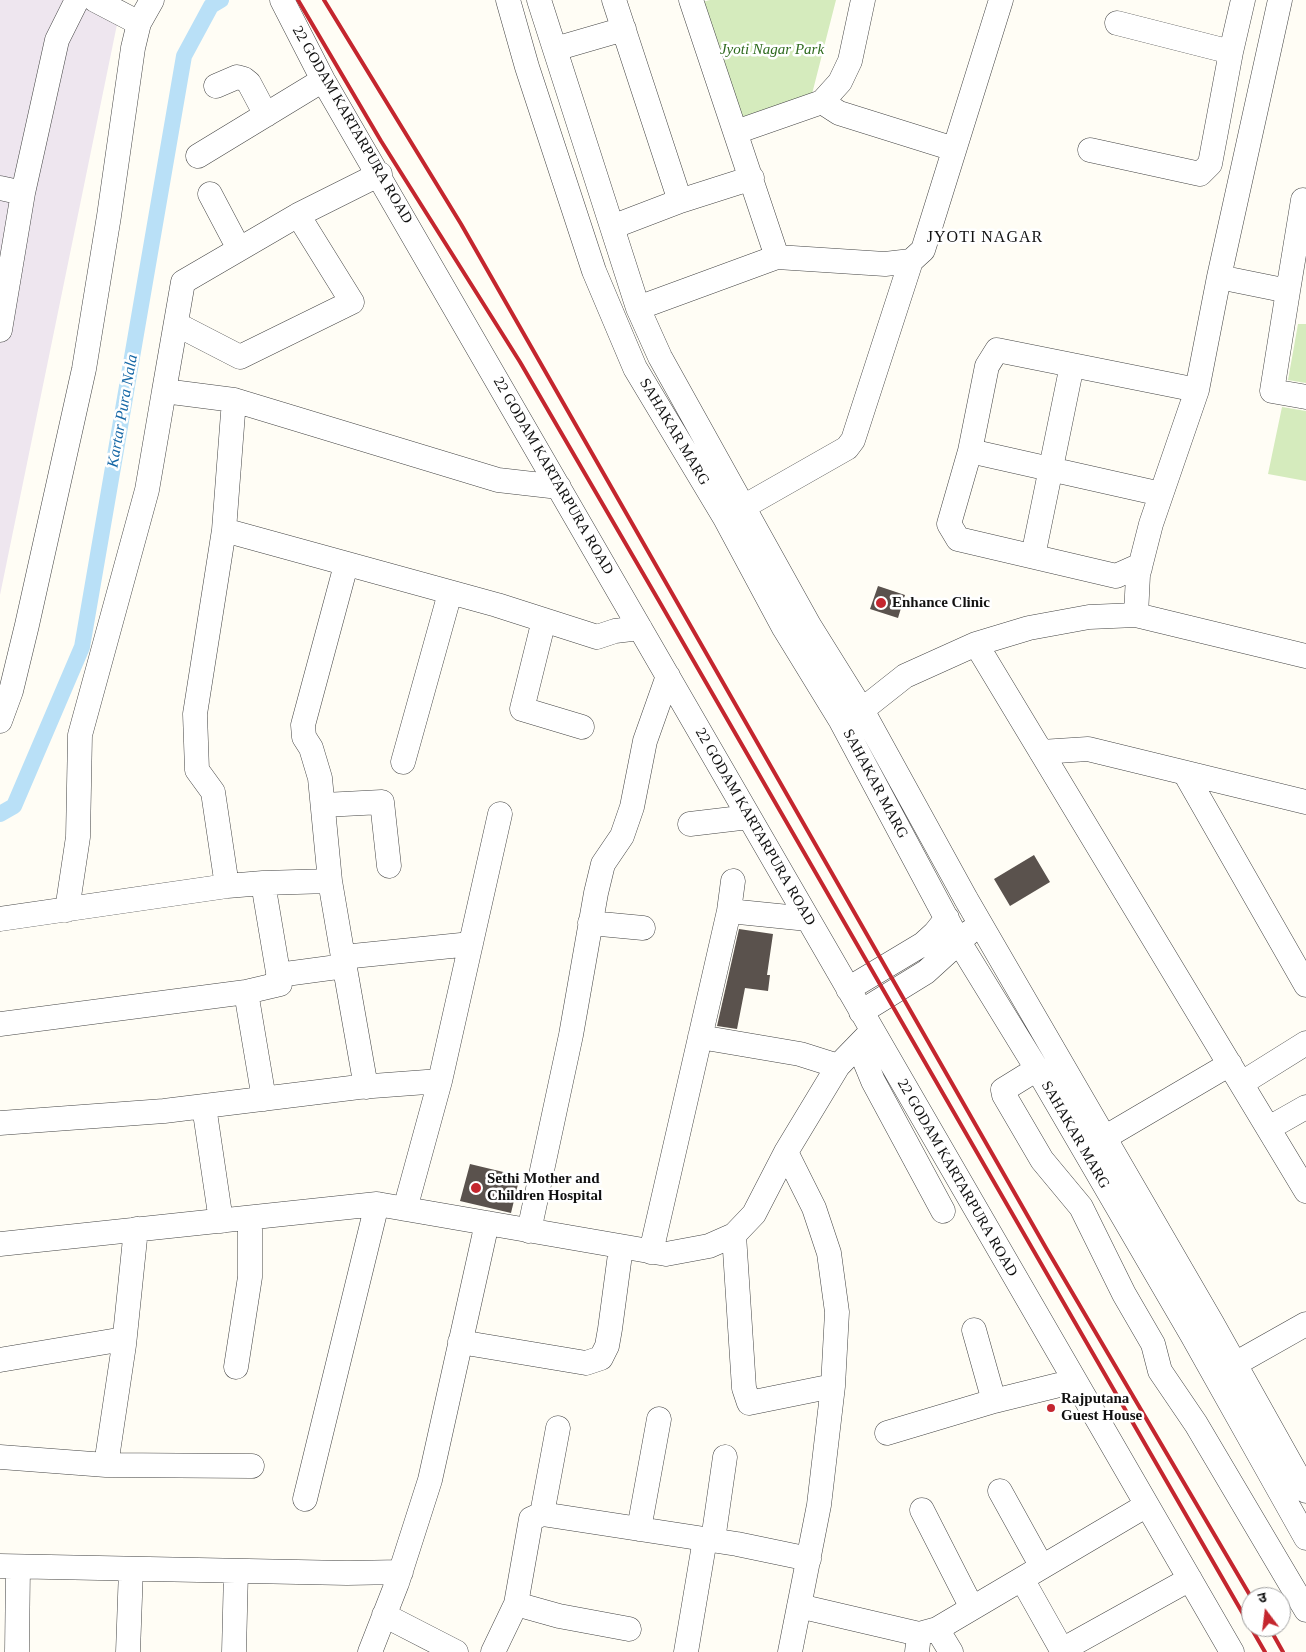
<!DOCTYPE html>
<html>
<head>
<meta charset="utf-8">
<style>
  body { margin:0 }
  #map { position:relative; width:1306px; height:1652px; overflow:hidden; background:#fffdf5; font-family:"Times New Roman","Noto Sans Devanagari",serif }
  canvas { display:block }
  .north { position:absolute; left:1241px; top:1587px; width:50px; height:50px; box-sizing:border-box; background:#fff; border:1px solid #a0a0a0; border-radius:50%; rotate:345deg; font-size:14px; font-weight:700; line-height:20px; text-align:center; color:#111 }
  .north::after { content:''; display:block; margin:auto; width:18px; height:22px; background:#c4262e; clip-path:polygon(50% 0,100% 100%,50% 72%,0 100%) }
</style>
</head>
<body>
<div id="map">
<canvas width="1306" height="1652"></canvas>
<div class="north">उ</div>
</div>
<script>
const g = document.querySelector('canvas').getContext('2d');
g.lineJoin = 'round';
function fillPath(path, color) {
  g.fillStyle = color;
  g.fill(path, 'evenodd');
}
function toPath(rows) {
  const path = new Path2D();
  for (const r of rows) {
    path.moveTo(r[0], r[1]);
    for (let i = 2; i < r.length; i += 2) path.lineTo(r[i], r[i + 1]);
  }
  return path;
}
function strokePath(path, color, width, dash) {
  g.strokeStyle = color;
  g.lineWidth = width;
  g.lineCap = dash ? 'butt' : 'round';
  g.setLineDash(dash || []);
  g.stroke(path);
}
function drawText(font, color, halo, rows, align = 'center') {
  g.font = font + ' "Times New Roman",serif';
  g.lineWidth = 5;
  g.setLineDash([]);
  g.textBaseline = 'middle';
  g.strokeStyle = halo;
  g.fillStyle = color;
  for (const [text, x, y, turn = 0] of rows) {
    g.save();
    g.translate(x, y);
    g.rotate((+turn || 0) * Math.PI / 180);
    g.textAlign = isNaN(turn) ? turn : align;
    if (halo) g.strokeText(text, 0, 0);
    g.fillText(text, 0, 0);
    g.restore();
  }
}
fillPath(toPath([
  [0,0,122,0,0,595]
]), '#eee6ef');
fillPath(toPath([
  [710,0,836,0,812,94,742,117,702,2],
  [1298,324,1306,324,1306,383,1288,380],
  [1282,407,1306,411,1306,481,1268,474]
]), '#d5ebbd');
strokePath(toPath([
  [0,814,14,806,82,647,184,56,211,6,221,0]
]), '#b9e0f7', 16);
fillPath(toPath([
  [878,586,905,595,898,618,870,609],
  [1034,855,1050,882,1010,906,994,879],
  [739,929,773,934,767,975,770,975,768,991,745,988,737,1029,717,1026],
  [470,1164,520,1176,511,1213,460,1201]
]), '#5a524d');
const minor = toPath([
  [95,0,139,23],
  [282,0,323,80,1232,1652],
  [508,0,527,67,594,271,635,368,725,518,784,628,841,721,959,942,1037,1069,1192,1335,1306,1538],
  [539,0,638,308,660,357,809,625,862,710,966,899,1212,1323,1306,1491],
  [614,0,680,201],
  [691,0,777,257],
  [1117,23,1231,52],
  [555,49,624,29],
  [216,86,237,77,244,79,249,83,266,115],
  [822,102,839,113,954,149],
  [736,132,822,102,840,82,850,61,863,0],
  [1090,150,1200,174,1210,164,1231,52,1243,0],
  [198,156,323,80],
  [0,188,23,193,57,40,77,0],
  [210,194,239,249],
  [612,227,680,201,752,178],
  [1219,277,1288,291,1272,391,1306,397],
  [1288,291,1303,200,1306,201],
  [638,308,777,257,885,264,911,261,923,250,1001,0],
  [176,324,240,357,352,302,298,215],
  [0,330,23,193],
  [234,400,164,391,183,282,298,215,380,174],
  [970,451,1161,494],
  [745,506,847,448,853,440,911,261],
  [224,530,497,605,597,637,615,631,640,628],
  [1033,556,1072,365],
  [1140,568,1134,568,1116,576,958,539,949,524,970,451,987,366,997,350,1197,390],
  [1136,615,1138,575,1151,524,1197,390,1219,277,1280,0],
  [544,620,522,709,582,727],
  [976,644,1306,1191],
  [849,717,862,710,905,676,976,644,1029,628,1089,617,1136,615,1306,656],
  [0,721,11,691,27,625,84,369,109,216,133,48,139,23,152,0],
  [1041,752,1088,749,1306,802],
  [403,762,450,593],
  [1186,775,1306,985],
  [324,805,382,802,389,866],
  [690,824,749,817],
  [330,881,343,957],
  [263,883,330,881,320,778,311,748,304,737,303,725,346,565],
  [67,910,78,837,80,735,147,490,164,391],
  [729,911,733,881],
  [0,919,227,886],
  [590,923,643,928],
  [278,975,345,966],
  [848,989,923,944,935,933,947,918],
  [861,1012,926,972,971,931],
  [0,1024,246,992],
  [700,1037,800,1054,838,1066],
  [859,1047,873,1081,943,1211],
  [1037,1069,1003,1090,1004,1095,1042,1160,1081,1207,1124,1294,1153,1344,1160,1371,1196,1424,1306,1610],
  [440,1081,500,814],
  [1242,1083,1306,1043],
  [366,1087,343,957,471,944],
  [264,1099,246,992,280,984,263,883,227,886,213,792,197,770,195,714,224,530,234,400,498,480,559,487],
  [204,1106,221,1221],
  [0,1123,164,1111,359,1087,440,1081,405,1209],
  [1269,1128,1306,1107],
  [1104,1138,1230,1064],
  [786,1152,814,1208,829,1253,837,1312,833,1386,819,1505,790,1652],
  [529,1231,571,1035,596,893,603,864,622,836,632,807,645,741,668,676],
  [734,1235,744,1388,749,1403,833,1386],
  [0,1244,377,1204,666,1254,709,1246,734,1235,754,1214,786,1152,838,1066,872,1031],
  [651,1252,729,911,808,919],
  [974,1330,994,1401],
  [460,1342,586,1363,601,1358,607,1346,610,1329,621,1247],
  [0,1360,124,1339],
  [1235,1364,1306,1324],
  [236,1367,250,1277,250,1218],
  [887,1433,994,1401,1075,1381],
  [0,1457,106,1465,124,1345,136,1229],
  [106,1465,252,1466],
  [1000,1491,1042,1567],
  [305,1499,377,1204],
  [922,1510,972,1608],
  [542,1514,558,1428],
  [639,1529,659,1419],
  [713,1540,725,1457],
  [0,1566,347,1573,401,1572],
  [1022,1579,1063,1652],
  [516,1604,559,1616,629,1629],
  [799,1606,919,1634],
  [384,1615,456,1652],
  [937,1629,951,1652],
  [1062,1650,1190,1579],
  [17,1652,18,1567],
  [128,1652,131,1569],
  [234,1652,236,1571],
  [370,1652,397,1583,430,1480,487,1223],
  [493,1652,516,1604,531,1519,542,1514,737,1544,809,1559],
  [686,1652,705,1539],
  [917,1652,919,1634,937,1629,1147,1505]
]);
strokePath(minor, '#444', 25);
strokePath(minor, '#fff', 24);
strokePath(toPath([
  [298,0,381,141,520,362,659,601,1265,1652],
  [324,0,461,224,1046,1248,1251,1597],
  [1269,1627,1283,1652]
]), '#c4262e', 4);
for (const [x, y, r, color] of [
  [881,603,6,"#c4262e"],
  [476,1188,6,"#c4262e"],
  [1051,1408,5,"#c4262e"]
]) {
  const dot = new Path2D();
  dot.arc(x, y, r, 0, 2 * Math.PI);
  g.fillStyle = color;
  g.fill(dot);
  strokePath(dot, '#fff', 2);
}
drawText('italic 15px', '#2f6b1f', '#fff', [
  ["Jyoti Nagar Park",772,50]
]);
drawText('15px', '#111', '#fff', [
  ["22 GODAM KARTARPURA ROAD",352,125,60],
  ["SAHAKAR MARG",674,432,59],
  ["22 GODAM KARTARPURA ROAD",553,476,60],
  ["SAHAKAR MARG",875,784,62],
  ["22 GODAM KARTARPURA ROAD",755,827,60],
  ["SAHAKAR MARG",1075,1135,60],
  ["22 GODAM KARTARPURA ROAD",957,1178,60]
]);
drawText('bold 15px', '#111', '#fff', [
  ["Enhance Clinic",892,603],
  ["Sethi Mother and",487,1179],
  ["Children Hospital",487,1196],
  ["Rajputana",1061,1399],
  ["Guest House",1061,1416]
], 'left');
g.letterSpacing = '1px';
drawText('16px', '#111', '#fff', [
  ["JYOTI NAGAR",985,238]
]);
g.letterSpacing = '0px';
drawText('italic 16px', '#1768a6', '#fff', [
  ["Kartar Pura Nala",123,411,-80]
]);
</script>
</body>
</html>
